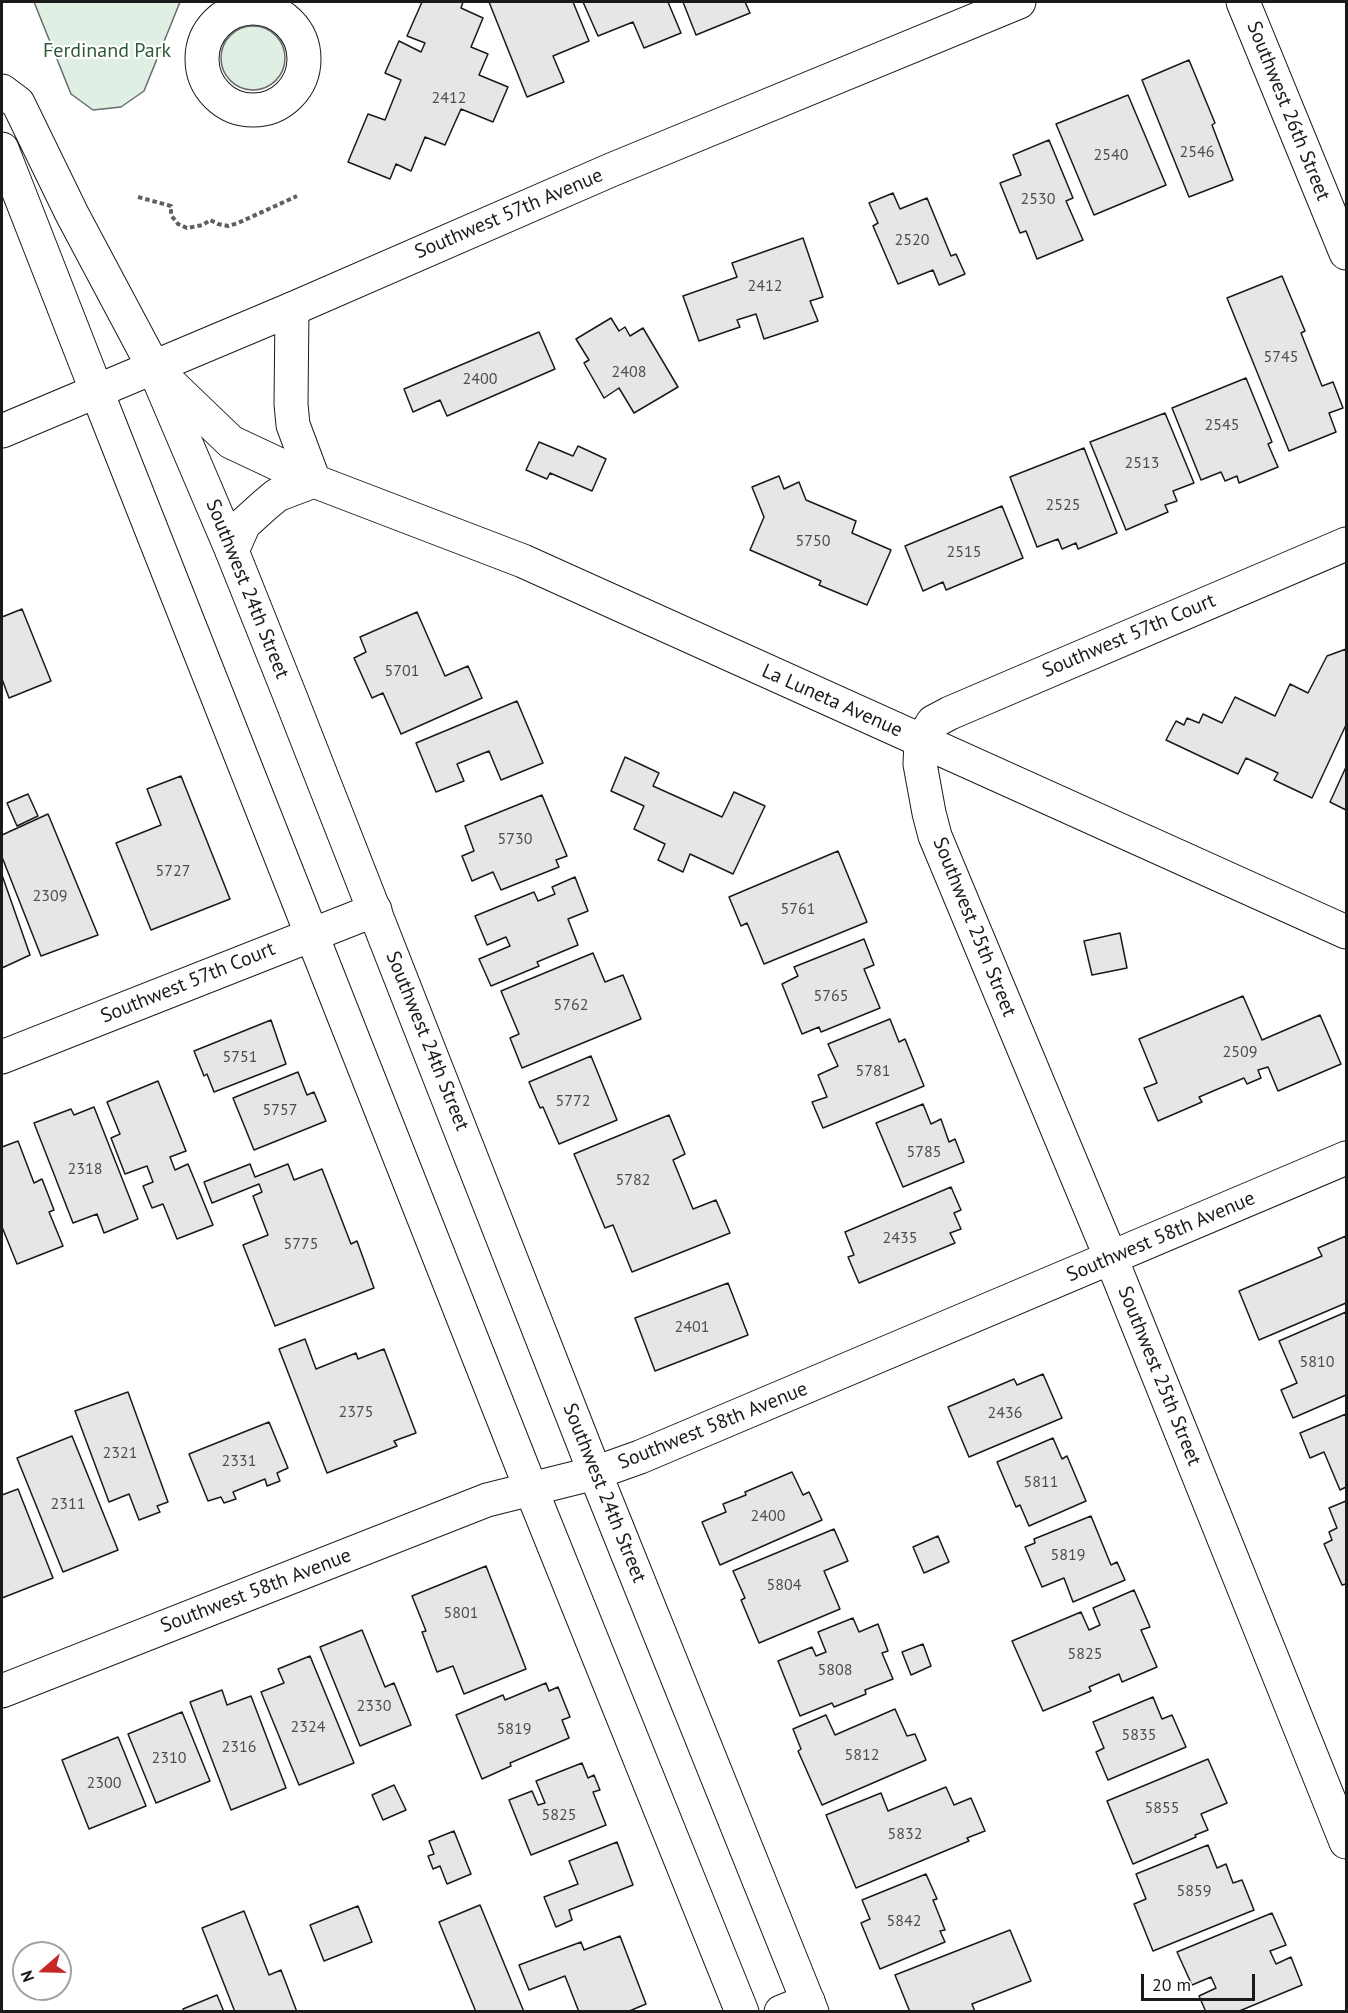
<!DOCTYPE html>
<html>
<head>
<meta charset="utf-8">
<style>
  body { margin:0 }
  #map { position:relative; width:1348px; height:2013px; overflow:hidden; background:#fff; font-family:"PT Sans",sans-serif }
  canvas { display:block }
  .frame { position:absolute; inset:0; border:3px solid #1a1a1a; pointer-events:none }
  .north { position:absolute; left:12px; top:1941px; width:60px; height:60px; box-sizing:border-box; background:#fff; border:2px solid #a3a3a3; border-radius:50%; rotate:250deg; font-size:16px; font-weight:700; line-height:24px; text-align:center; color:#1a1a1a }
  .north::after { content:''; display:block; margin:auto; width:21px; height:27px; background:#c62828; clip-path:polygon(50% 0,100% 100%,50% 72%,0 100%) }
  .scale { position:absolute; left:1141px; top:1974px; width:114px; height:27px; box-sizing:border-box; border:3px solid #1a1a1a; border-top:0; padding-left:8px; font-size:18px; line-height:21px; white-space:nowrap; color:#1a1a1a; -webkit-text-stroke:4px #fff; paint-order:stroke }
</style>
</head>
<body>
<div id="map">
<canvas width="1348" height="2013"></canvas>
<div class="frame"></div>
<div class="north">N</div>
<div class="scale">20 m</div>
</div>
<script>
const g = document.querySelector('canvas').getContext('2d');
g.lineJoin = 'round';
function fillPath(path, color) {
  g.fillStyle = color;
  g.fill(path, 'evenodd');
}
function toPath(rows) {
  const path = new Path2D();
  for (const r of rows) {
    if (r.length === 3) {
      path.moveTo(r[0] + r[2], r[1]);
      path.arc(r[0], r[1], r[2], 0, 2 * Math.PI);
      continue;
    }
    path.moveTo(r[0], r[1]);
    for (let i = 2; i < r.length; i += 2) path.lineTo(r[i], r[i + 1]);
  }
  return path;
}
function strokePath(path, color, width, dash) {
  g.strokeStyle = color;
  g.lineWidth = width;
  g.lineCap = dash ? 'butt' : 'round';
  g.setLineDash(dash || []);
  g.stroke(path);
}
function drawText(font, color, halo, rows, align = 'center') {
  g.font = font + ' "PT Sans",sans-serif';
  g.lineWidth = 4.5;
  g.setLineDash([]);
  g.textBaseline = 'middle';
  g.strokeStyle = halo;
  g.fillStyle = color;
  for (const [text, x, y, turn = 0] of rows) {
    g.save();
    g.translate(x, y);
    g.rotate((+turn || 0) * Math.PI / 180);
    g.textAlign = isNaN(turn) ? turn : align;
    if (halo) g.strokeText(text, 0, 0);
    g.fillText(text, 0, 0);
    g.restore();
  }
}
const green = toPath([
  [34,2,180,2,144,91,121,107,93,110,71,94,34,2],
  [253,58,32]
]);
fillPath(green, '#e0efe3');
strokePath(green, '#6a6a6a', 1.5);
const building = toPath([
  [422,2,463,2,461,8,483,18,471,47,488,54,479,75,508,87,493,122,461,109,445,145,425,137,411,171,396,164,390,179,348,162,368,114,385,120,401,80,385,73,399,41,421,52,425,43,407,36,422,2],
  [489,2,573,2,589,41,553,56,564,82,527,97,489,2],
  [583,2,668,2,681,33,644,48,633,22,598,36,583,2],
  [683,2,745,2,750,13,696,35,683,2],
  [1189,60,1215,123,1212,125,1233,180,1189,197,1142,80,1189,60],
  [1128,95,1166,185,1094,215,1056,124,1128,95],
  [1049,140,1073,198,1066,201,1083,240,1037,259,1026,231,1020,233,1000,183,1021,175,1013,155,1049,140],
  [893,193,900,209,927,198,951,256,956,254,965,274,939,285,933,270,898,284,873,226,878,223,869,203,893,193],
  [803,238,823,297,810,301,818,321,764,339,756,314,737,320,740,327,699,341,683,296,737,277,732,263,803,238],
  [1282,276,1305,331,1301,333,1322,386,1333,382,1343,408,1329,413,1336,432,1289,451,1227,298,1282,276],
  [611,318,619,331,625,327,630,336,643,328,678,387,634,413,619,388,604,398,584,363,589,360,576,339,611,318],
  [539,332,555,369,447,416,440,400,413,412,404,389,539,332],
  [1246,378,1272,442,1268,444,1278,467,1239,483,1237,476,1225,481,1221,472,1201,480,1172,408,1246,378],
  [1165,413,1194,483,1173,491,1177,501,1165,505,1168,512,1126,530,1090,442,1165,413],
  [539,442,573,456,578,446,606,459,592,491,550,473,547,479,526,470,539,442],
  [1084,448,1117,533,1078,549,1076,543,1062,549,1058,539,1037,547,1010,477,1084,448],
  [779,476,784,489,799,482,806,500,856,521,852,533,891,550,867,605,819,585,821,581,750,550,764,517,752,487,779,476],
  [1002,506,1023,558,946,590,943,582,923,591,905,546,1002,506],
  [22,609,51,681,9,698,2,679,2,617,22,609],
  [417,612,445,676,468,666,482,698,401,734,383,693,372,698,354,658,366,652,360,637,417,612],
  [1346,649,1346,725,1312,798,1274,780,1278,773,1246,758,1238,774,1166,740,1176,721,1184,725,1187,718,1199,723,1203,714,1222,723,1235,697,1275,716,1290,684,1308,693,1327,656,1346,649],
  [517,701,543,763,501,780,489,751,457,764,464,781,436,792,416,743,517,701],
  [625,757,659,773,653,786,722,817,734,792,765,806,733,874,690,854,683,872,658,860,665,844,634,829,644,806,611,791,625,757],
  [1346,767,1346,810,1330,802,1346,767],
  [181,776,230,899,151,930,116,843,161,825,147,789,181,776],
  [28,794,38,816,17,826,7,803,28,794],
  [542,795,567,856,556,860,559,867,501,890,493,872,472,881,462,856,474,851,465,826,542,795],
  [48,814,98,935,41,956,2,857,2,835,48,814],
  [838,851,867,922,764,964,747,923,741,926,729,897,838,851],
  [2,875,30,955,2,968,2,875],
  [575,877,588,911,568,919,578,945,537,962,539,966,491,986,479,959,510,946,506,937,487,945,475,916,534,892,538,901,555,894,552,887,575,877],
  [1120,933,1127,968,1092,975,1084,941,1120,933],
  [864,939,874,965,864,969,880,1008,821,1032,819,1027,802,1034,782,984,798,976,794,967,864,939],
  [593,953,605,982,623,975,641,1019,522,1068,510,1038,519,1034,501,991,593,953],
  [1243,996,1262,1040,1320,1015,1341,1064,1278,1091,1268,1067,1258,1070,1261,1078,1247,1084,1244,1078,1199,1097,1202,1102,1158,1121,1144,1088,1157,1083,1139,1039,1243,996],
  [890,1019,899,1042,905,1039,924,1086,823,1128,812,1102,827,1097,818,1075,838,1066,828,1044,890,1019],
  [271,1020,286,1064,214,1092,207,1074,204,1076,194,1051,271,1020],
  [591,1056,617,1120,559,1144,543,1107,540,1108,529,1082,591,1056],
  [298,1072,307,1095,314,1092,326,1121,254,1150,233,1098,298,1072],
  [158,1081,186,1151,170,1157,175,1170,188,1164,213,1225,177,1239,163,1204,152,1208,143,1186,153,1182,147,1166,125,1174,111,1138,120,1134,107,1102,158,1081],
  [923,1104,931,1124,941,1119,949,1142,955,1139,964,1162,903,1187,876,1123,923,1104],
  [94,1107,138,1219,104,1233,97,1214,73,1223,34,1123,71,1109,74,1115,94,1107],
  [669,1115,685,1154,673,1160,693,1209,716,1200,730,1233,632,1272,613,1225,605,1228,574,1154,669,1115],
  [18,1141,34,1183,42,1179,54,1210,49,1212,63,1246,17,1264,2,1227,2,1147,18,1141],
  [250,1164,255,1177,288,1164,294,1180,322,1169,351,1244,357,1241,374,1288,275,1326,243,1245,268,1235,253,1196,262,1192,259,1184,212,1203,204,1182,250,1164],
  [951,1187,961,1210,954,1213,961,1229,950,1233,955,1243,859,1283,848,1257,854,1255,845,1232,951,1187],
  [1346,1236,1346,1303,1259,1340,1239,1291,1322,1256,1318,1248,1346,1236],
  [728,1283,748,1335,655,1371,635,1318,728,1283],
  [1346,1312,1346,1395,1293,1418,1281,1390,1297,1383,1279,1341,1346,1312],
  [305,1339,316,1369,356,1353,358,1359,384,1349,416,1433,394,1441,397,1446,327,1473,279,1349,305,1339],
  [1043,1374,1062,1418,969,1457,948,1407,1014,1379,1017,1385,1043,1374],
  [128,1392,168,1502,157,1506,160,1512,139,1520,129,1494,109,1502,75,1411,128,1392],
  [1346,1414,1346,1487,1340,1490,1324,1452,1310,1458,1300,1433,1346,1414],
  [269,1422,288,1468,277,1473,280,1481,267,1486,265,1479,233,1492,236,1499,224,1503,221,1497,208,1501,189,1454,269,1422],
  [72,1436,118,1550,63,1572,17,1458,72,1436],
  [1053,1438,1062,1459,1067,1456,1086,1501,1029,1526,1020,1505,1016,1507,997,1462,1053,1438],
  [792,1472,803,1495,809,1492,822,1520,720,1565,702,1522,726,1512,723,1504,746,1495,745,1492,792,1472],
  [18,1489,53,1578,2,1598,2,1495,18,1489],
  [1346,1501,1346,1584,1342,1585,1324,1544,1332,1540,1329,1532,1337,1528,1329,1508,1346,1501],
  [1091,1516,1111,1565,1117,1562,1125,1580,1073,1602,1064,1578,1042,1587,1025,1547,1035,1543,1034,1539,1091,1516],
  [834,1529,848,1561,824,1571,840,1609,759,1643,741,1600,745,1598,733,1571,834,1529],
  [938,1536,949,1562,924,1573,913,1547,938,1536],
  [486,1566,526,1669,464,1694,453,1666,437,1672,422,1632,426,1631,412,1596,486,1566],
  [1134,1590,1150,1627,1141,1630,1157,1667,1122,1682,1119,1674,1089,1687,1091,1691,1043,1711,1012,1641,1081,1612,1089,1630,1100,1625,1093,1608,1134,1590],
  [853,1618,859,1632,878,1624,888,1651,882,1653,893,1679,865,1690,866,1694,834,1707,832,1703,800,1716,778,1661,812,1647,816,1656,826,1652,818,1632,853,1618],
  [362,1630,385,1687,394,1683,411,1725,360,1746,320,1647,362,1630],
  [923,1644,931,1666,911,1675,902,1652,923,1644],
  [310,1656,354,1763,299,1785,261,1692,284,1683,278,1669,310,1656],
  [546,1683,549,1691,558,1687,570,1717,562,1720,569,1738,510,1763,511,1766,482,1779,456,1715,503,1695,505,1700,546,1683],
  [222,1690,227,1705,251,1696,286,1788,231,1810,190,1702,222,1690],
  [1153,1697,1162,1719,1172,1715,1186,1747,1108,1780,1096,1752,1104,1748,1093,1722,1153,1697],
  [895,1709,907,1736,915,1734,926,1760,822,1805,798,1751,801,1749,793,1729,826,1715,835,1735,895,1709],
  [182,1712,210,1781,156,1803,128,1734,182,1712],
  [118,1737,146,1806,89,1829,62,1760,118,1737],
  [1208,1759,1227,1803,1201,1814,1208,1830,1195,1835,1196,1837,1133,1864,1107,1801,1208,1759],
  [582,1763,588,1778,594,1775,600,1790,593,1792,606,1825,531,1855,509,1800,532,1791,538,1805,545,1803,536,1781,582,1763],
  [394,1785,406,1810,383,1820,372,1795,394,1785],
  [946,1787,954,1805,971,1798,985,1831,967,1838,969,1841,856,1888,826,1815,881,1793,888,1811,946,1787],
  [454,1831,471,1874,447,1884,440,1866,433,1869,428,1856,434,1854,429,1841,454,1831],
  [617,1842,633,1885,569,1910,572,1920,556,1927,544,1897,578,1884,569,1861,617,1842],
  [1208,1845,1217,1868,1226,1864,1233,1883,1242,1880,1254,1910,1153,1951,1134,1904,1146,1899,1136,1874,1208,1845],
  [926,1874,937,1899,933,1900,945,1930,940,1931,945,1942,880,1969,861,1923,870,1919,862,1900,926,1874],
  [480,1905,524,2012,476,2012,439,1922,480,1905],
  [358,1906,372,1942,324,1961,310,1925,358,1906],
  [244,1911,269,1975,281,1970,297,2012,235,2012,202,1928,244,1911],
  [1272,1913,1286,1945,1270,1951,1276,1964,1291,1957,1302,1985,1237,2012,1206,2012,1199,1996,1216,1988,1211,1977,1192,1985,1177,1952,1272,1913],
  [1010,1930,1031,1981,972,2004,975,2012,910,2012,895,1975,1010,1930],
  [620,1936,646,2004,627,2012,579,2012,565,1976,529,1990,519,1965,581,1942,584,1950,620,1936],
  [217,1995,224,2012,184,2012,183,2009,217,1995]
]);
fillPath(building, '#e6e6e6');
strokePath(building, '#1a1a1a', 1.5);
const minor = toPath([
  [1243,2,1346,253],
  [253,59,51],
  [2,91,18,103,72,214,154,368,231,442,314,481,523,561,1346,932],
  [2,149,97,392],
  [292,309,291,404,293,425,314,481],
  [1346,544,950,713,933,722,921,741,920,764,929,813,935,836,1111,1258,1346,1842],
  [232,551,244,524,265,505,277,495,314,481],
  [2,1057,375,910],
  [2,1691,487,1500,595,1473,640,1457,1346,1158],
  [781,2012,808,2001]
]);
const major = toPath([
  [154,368,232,551,290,696,595,1473,812,2012],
  [97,392,531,1489,742,2012],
  [2,431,292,309,611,170,1019,2]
]);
strokePath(minor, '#1a1a1a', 35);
strokePath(major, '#1a1a1a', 35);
strokePath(toPath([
  [138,197,171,206,171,215,178,224,187,228,203,225,210,220,218,224,228,226,238,223,297,196]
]), '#5f5f5f', 4, [4.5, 3]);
strokePath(minor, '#fff', 33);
strokePath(major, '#fff', 33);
drawText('16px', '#4d4d4d', null, [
  ["2412",449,98],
  ["2546",1197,152],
  ["2540",1111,155],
  ["2530",1038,199],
  ["2520",912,240],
  ["2412",765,286],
  ["5745",1281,357],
  ["2408",629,372],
  ["2400",480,379],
  ["2545",1222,425],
  ["2513",1142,463],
  ["2525",1063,505],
  ["5750",813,541],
  ["2515",964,552],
  ["5701",402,671],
  ["5730",515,839],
  ["5727",173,871],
  ["2309",50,896],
  ["5761",798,909],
  ["5765",831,996],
  ["5762",571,1005],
  ["2509",1240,1052],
  ["5751",240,1057],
  ["5781",873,1071],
  ["5772",573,1101],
  ["5757",280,1110],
  ["5785",924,1152],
  ["2318",85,1169],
  ["5782",633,1180],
  ["2435",900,1238],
  ["5775",301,1244],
  ["2401",692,1327],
  ["5810",1317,1362],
  ["2375",356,1412],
  ["2436",1005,1413],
  ["2321",120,1453],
  ["2331",239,1461],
  ["5811",1041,1482],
  ["2311",68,1504],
  ["2400",768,1516],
  ["5819",1068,1555],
  ["5804",784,1585],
  ["5801",461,1613],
  ["5825",1085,1654],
  ["5808",835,1670],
  ["2330",374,1706],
  ["2324",308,1727],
  ["5819",514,1729],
  ["5835",1139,1735],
  ["2316",239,1747],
  ["5812",862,1755],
  ["2310",169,1758],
  ["2300",104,1783],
  ["5855",1162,1808],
  ["5825",559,1815],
  ["5832",905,1834],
  ["5859",1194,1891],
  ["5842",904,1921]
]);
drawText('20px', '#2b5a34', '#fff', [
  ["Ferdinand Park",107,51]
]);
drawText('20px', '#1a1a1a', '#fff', [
  ["Southwest 26th Street",1288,111,68],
  ["Southwest 57th Avenue",509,214,-23],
  ["Southwest 24th Street",247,589,68],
  ["Southwest 57th Court",1129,636,-23],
  ["La Luneta Avenue",832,701,24],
  ["Southwest 25th Street",974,927,68],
  ["Southwest 57th Court",188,983,-22],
  ["Southwest 24th Street",427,1041,68],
  ["Southwest 58th Avenue",1161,1237,-23],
  ["Southwest 25th Street",1159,1376,68],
  ["Southwest 58th Avenue",713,1426,-22],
  ["Southwest 24th Street",604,1493,68],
  ["Southwest 58th Avenue",256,1591,-21]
]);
</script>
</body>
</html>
